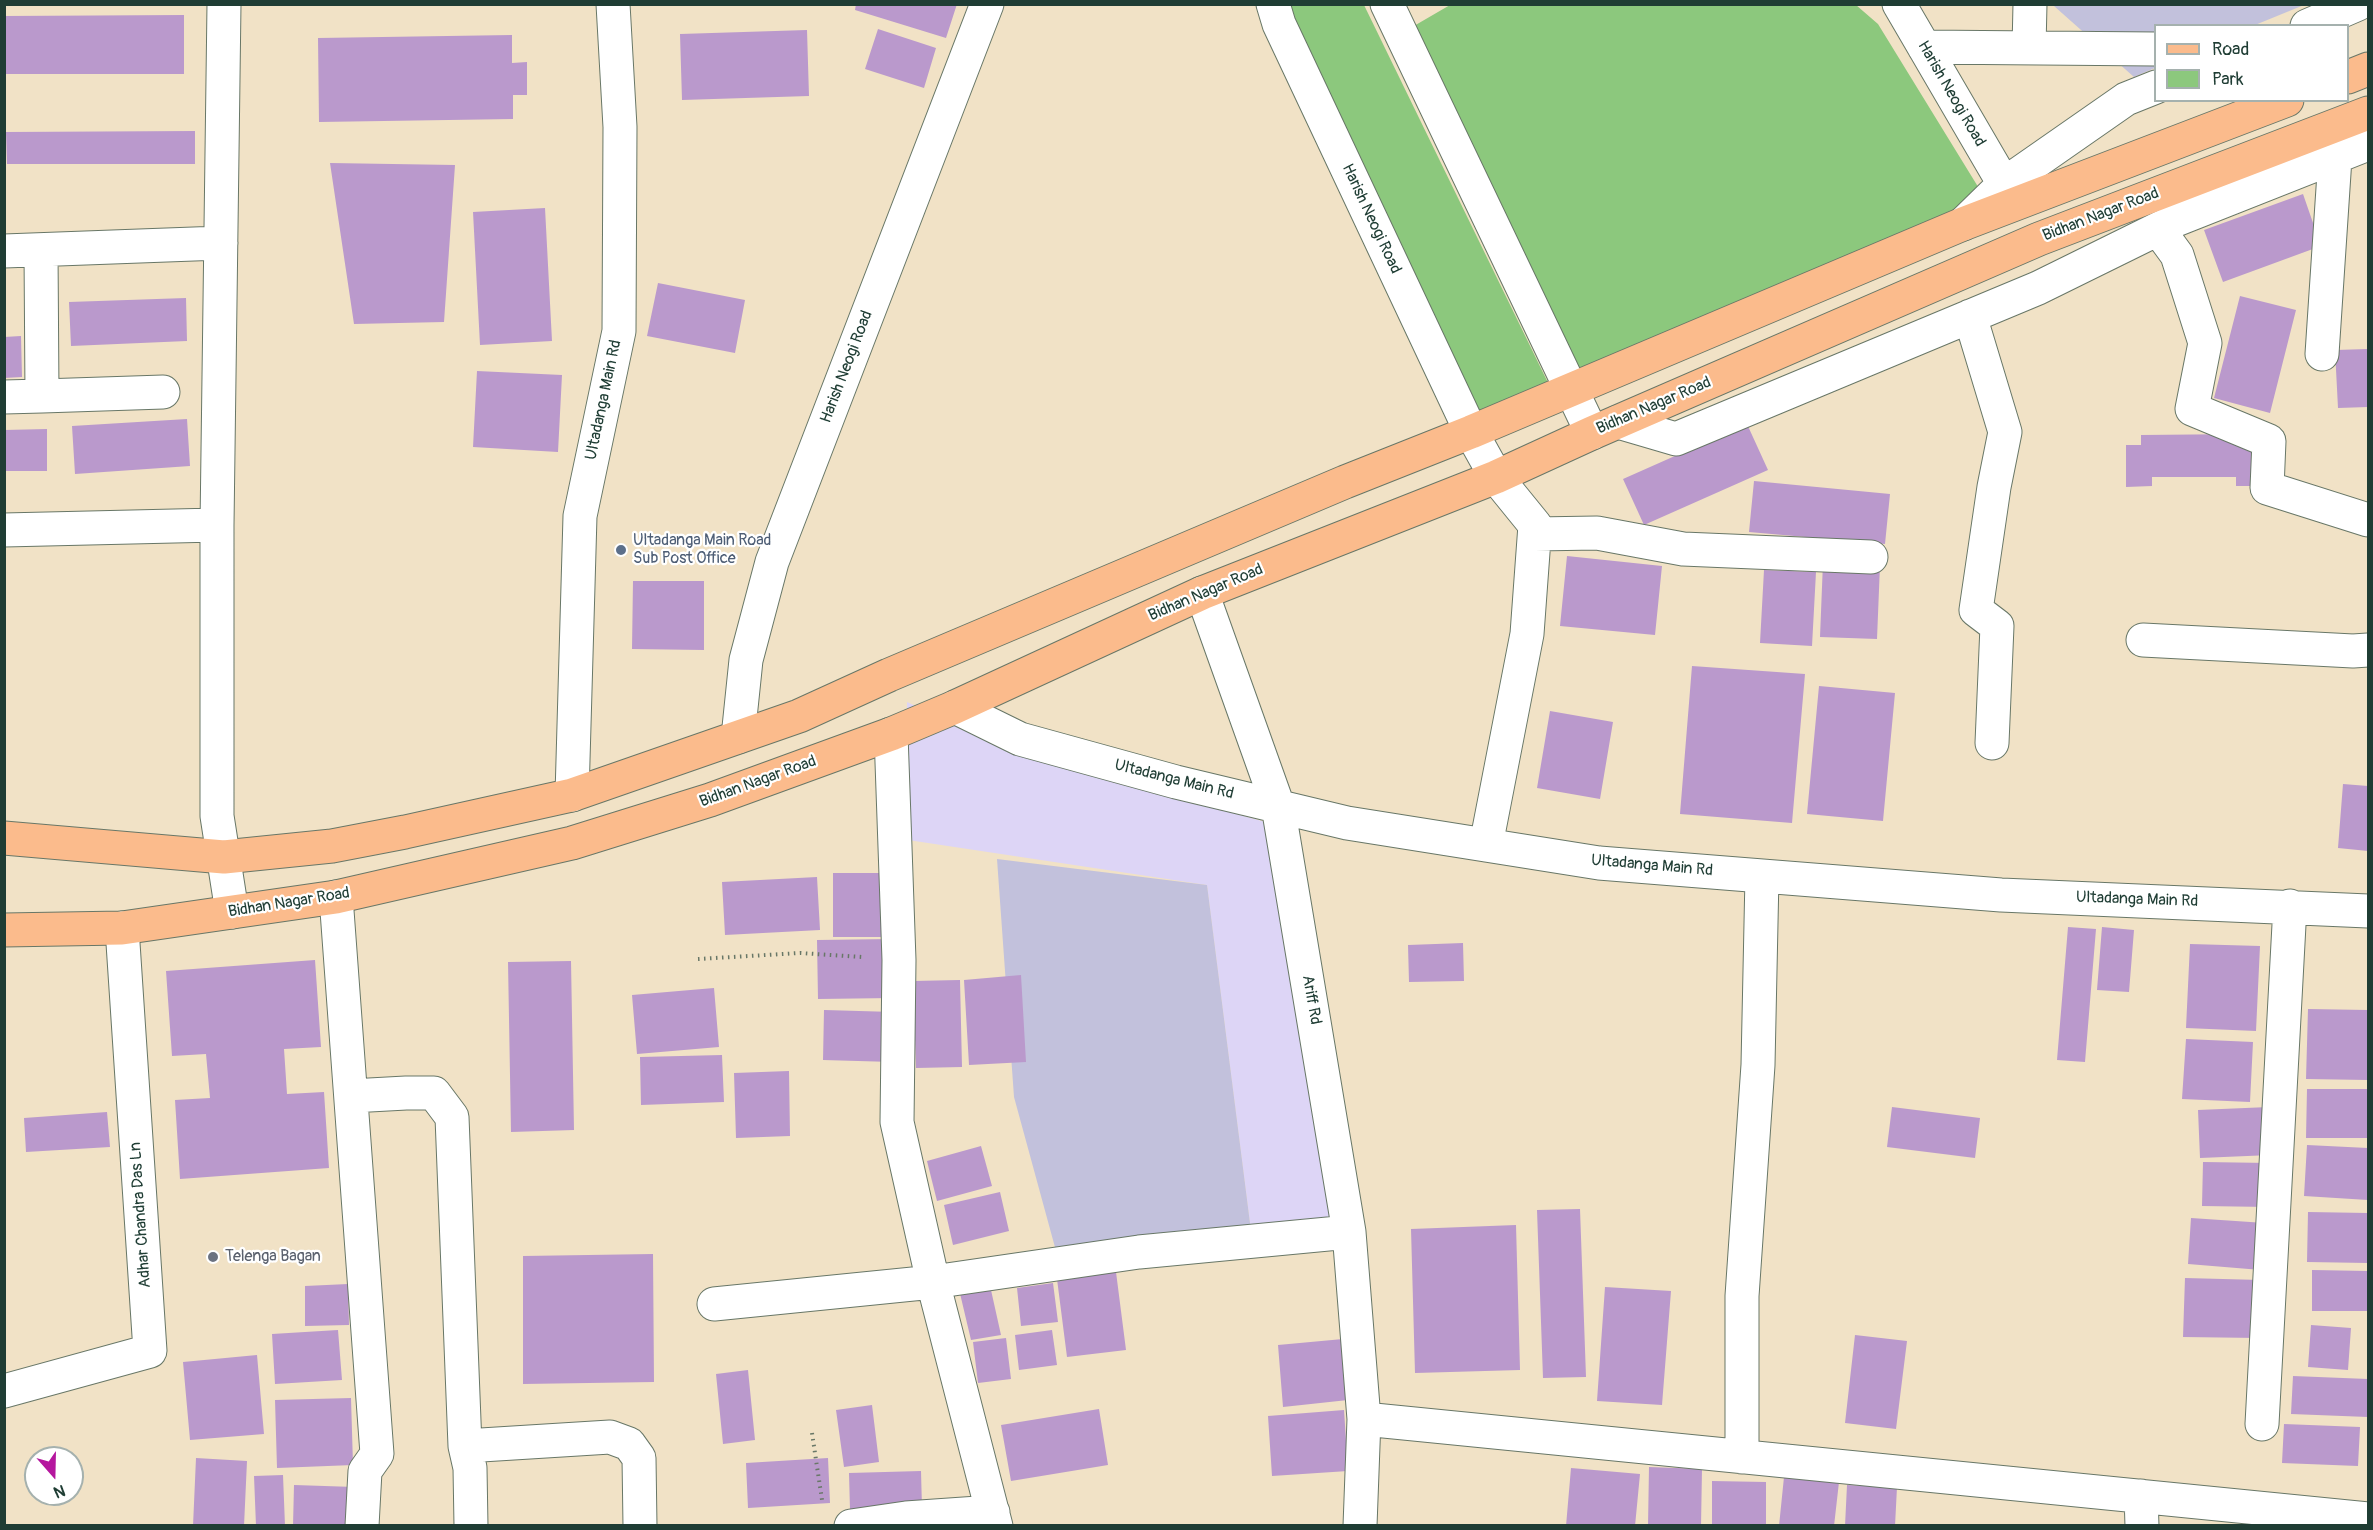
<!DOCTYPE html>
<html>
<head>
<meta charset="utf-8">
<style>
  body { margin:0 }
  #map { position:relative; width:2373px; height:1530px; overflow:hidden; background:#f1e2c6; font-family:Pangolin,sans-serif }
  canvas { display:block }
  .frame { position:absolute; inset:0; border:6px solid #1f3d34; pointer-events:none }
  .legend { position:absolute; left:2154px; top:24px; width:195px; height:78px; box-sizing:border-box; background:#fff; border:2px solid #a5b1ae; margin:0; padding:8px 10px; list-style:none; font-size:18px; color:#1f3d34 }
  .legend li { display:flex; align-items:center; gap:12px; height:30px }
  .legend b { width:30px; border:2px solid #a5b1ae }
  .north { position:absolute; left:24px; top:1446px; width:60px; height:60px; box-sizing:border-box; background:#fff; border:2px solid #a5b1ae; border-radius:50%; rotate:160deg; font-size:16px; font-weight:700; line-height:24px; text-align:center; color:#1f3d34 }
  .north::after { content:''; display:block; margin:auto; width:21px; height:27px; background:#b5179e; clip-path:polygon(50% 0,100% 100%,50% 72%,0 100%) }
</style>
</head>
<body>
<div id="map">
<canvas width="2373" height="1530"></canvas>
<div class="frame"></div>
<ul class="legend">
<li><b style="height:8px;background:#fbbb8c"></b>Road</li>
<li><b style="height:16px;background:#8cc87d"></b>Park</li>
</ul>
<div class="north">N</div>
</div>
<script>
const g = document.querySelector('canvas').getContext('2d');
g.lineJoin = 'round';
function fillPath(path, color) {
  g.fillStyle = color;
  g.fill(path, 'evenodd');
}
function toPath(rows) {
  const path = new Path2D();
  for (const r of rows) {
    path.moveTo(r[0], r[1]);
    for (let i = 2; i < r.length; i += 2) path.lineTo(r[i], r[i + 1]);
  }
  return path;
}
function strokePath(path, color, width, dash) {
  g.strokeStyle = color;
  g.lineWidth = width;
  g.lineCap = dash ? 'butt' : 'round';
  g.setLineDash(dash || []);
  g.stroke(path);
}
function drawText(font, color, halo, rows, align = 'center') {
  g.font = font + ' Pangolin,sans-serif';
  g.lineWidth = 4.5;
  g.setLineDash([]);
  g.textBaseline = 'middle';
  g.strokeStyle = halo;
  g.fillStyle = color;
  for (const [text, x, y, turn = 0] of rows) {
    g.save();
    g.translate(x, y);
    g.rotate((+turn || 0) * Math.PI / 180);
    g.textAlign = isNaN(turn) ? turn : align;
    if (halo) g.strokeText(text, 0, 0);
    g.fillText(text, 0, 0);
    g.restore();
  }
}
fillPath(toPath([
  [907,702,1014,752,1269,823,1336,1218,1251,1231,1207,885,908,840]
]), '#ddd5f6');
fillPath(toPath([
  [2046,5,2304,5,2255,25,2156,26,2155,68,2134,77,2054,6],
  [997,859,1207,885,1251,1231,1056,1251,1014,1097]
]), '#c2c1dc');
fillPath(toPath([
  [1286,5,1364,5,1553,393,1482,428],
  [1450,5,1856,5,1878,24,1980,190,1923,236,1579,380,1407,30]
]), '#8cc87d');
fillPath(toPath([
  [856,4,957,4,946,38,855,10],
  [184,15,184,74,4,74,4,16],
  [878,29,936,48,924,88,865,69],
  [807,30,809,96,682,100,680,34],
  [512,35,512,63,527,62,527,95,513,95,513,119,319,122,318,38],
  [195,131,195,164,7,164,6,132],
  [330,163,455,165,444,322,354,324],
  [2303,194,2321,246,2223,282,2204,230],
  [545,208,552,341,480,345,473,212],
  [658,283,745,300,735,353,647,336],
  [2240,296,2296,310,2270,413,2214,398],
  [186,298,187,341,71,346,69,302],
  [21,336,22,377,4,378,4,337],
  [2368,349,2368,407,2338,408,2335,350],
  [477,371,562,375,558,452,473,447],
  [187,419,190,466,75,474,72,426],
  [1747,424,1768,470,1644,525,1623,479],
  [47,429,47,471,4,471,4,430],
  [2244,434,2263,446,2262,486,2236,486,2236,477,2152,477,2152,486,2126,487,2126,445,2141,445,2141,435],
  [1754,481,1890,494,1885,544,1749,532],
  [1567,556,1662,566,1655,635,1560,626],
  [1823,562,1880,565,1877,639,1820,637],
  [1764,570,1816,572,1812,646,1760,643],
  [633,581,704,581,704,650,632,649],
  [1692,666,1805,674,1792,823,1680,814],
  [1819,686,1895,693,1883,821,1807,814],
  [1550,711,1613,722,1600,799,1537,788],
  [2343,784,2368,786,2368,851,2338,848],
  [833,873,895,873,895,937,833,937],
  [817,877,820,930,725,935,722,882],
  [2068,927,2096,929,2085,1062,2057,1060],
  [2102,927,2134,930,2129,992,2097,990],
  [893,939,893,998,818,999,817,940],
  [1463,943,1464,981,1409,982,1408,945],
  [2190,944,2260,946,2256,1031,2186,1028],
  [315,960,321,1047,284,1049,287,1094,324,1092,329,1168,180,1179,175,1100,210,1098,206,1054,172,1056,166,971],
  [571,961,574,1130,511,1132,508,962],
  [1021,975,1026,1062,969,1065,964,980],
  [960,980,962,1067,916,1068,913,981],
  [714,988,719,1047,637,1054,632,995],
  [2308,1009,2368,1010,2368,1080,2306,1079],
  [824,1010,894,1012,893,1062,823,1060],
  [2186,1039,2253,1042,2250,1102,2182,1099],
  [722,1055,724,1102,641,1105,640,1057],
  [789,1071,790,1136,736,1138,734,1073],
  [2307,1089,2368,1089,2368,1138,2306,1138],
  [1892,1107,1980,1118,1975,1158,1887,1147],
  [2269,1107,2271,1155,2200,1158,2198,1110],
  [107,1112,110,1147,26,1152,24,1118],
  [2307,1145,2368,1148,2368,1200,2304,1196],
  [981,1146,992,1186,937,1201,927,1161],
  [2203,1162,2270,1163,2269,1207,2202,1206],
  [1000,1192,1009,1231,953,1245,944,1205],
  [1580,1209,1586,1377,1543,1378,1537,1210],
  [2308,1212,2368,1213,2368,1263,2307,1262],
  [2191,1218,2265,1223,2261,1270,2188,1264],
  [1516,1225,1520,1370,1415,1373,1411,1229],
  [653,1254,654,1382,523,1384,523,1256],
  [2312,1270,2368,1271,2368,1311,2312,1311],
  [1116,1272,1126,1350,1067,1357,1057,1279],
  [2185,1278,2261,1280,2259,1338,2183,1337],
  [989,1281,1001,1335,971,1340,958,1285],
  [1053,1283,1058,1322,1021,1326,1017,1288],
  [348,1284,349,1325,305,1326,305,1286],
  [1605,1287,1671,1291,1662,1405,1597,1401],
  [2311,1325,2351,1328,2348,1370,2308,1367],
  [338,1330,342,1380,275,1384,272,1334],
  [1052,1330,1057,1365,1019,1370,1015,1335],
  [1855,1335,1907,1341,1896,1429,1845,1423],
  [1006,1338,1011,1379,978,1383,973,1342],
  [1343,1339,1348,1400,1283,1407,1278,1345],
  [257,1355,264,1434,190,1440,183,1362],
  [748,1370,755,1440,723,1444,716,1374],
  [2293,1376,2368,1379,2368,1417,2291,1414],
  [351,1398,353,1465,277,1468,275,1400],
  [872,1405,879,1462,844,1467,836,1410],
  [1099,1409,1108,1465,1011,1481,1001,1425],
  [1344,1410,1348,1471,1272,1476,1268,1416],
  [2284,1424,2360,1427,2358,1466,2282,1463],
  [196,1458,247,1461,244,1526,193,1526],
  [828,1458,830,1503,748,1508,746,1463],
  [1649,1467,1702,1469,1701,1526,1648,1526],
  [1571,1468,1640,1474,1635,1526,1566,1526],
  [921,1471,922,1508,850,1510,849,1473],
  [283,1475,285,1526,256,1526,254,1476],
  [1784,1477,1839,1482,1834,1526,1779,1526],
  [1712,1481,1766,1482,1766,1526,1712,1526],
  [294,1485,355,1487,354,1526,293,1526],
  [1847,1485,1897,1487,1895,1526,1845,1526]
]), '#ba99cc');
const minor = toPath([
  [224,4,217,525,217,816,232,912],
  [1273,4,1279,24,1471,432,1496,477,1535,525,1527,634,1486,845],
  [1387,4,1592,433],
  [1899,4,2004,184],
  [2307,26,2358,4],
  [1924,47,2156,49],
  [2029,48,2030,4],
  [1963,224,2004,184,2126,99,2156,87],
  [2158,229,2177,255,2205,343,2192,409,2269,441,2267,488,2368,520],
  [4,251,221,243],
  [1970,316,2005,432,1994,487,1976,610,1997,626,1992,743],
  [2322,354,2335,158],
  [42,396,163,392],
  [4,397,42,396,41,250],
  [1618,422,1676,439,2038,288,2176,220,2368,144],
  [4,530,217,525],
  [1535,534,1597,533,1683,549,1871,557],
  [1202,593,1278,806,1349,1232,1364,1419,1360,1526],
  [2143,640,2353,651,2368,650],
  [955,707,1020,739,1176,782,1347,823,1599,863,2001,895,2368,911],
  [891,734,899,960,897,1122,933,1282,996,1526],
  [738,737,746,660,772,562,987,4],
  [572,795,580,516,619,331,620,127,613,4],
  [336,897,377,1454,365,1471,362,1526],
  [351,1096,406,1093,434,1093,452,1117,465,1446,470,1468,471,1526],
  [714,1304,933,1282,1139,1252,1349,1232],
  [4,1391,150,1351,122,928],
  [1364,1419,2368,1519],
  [2262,1424,2290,906],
  [465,1446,610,1437,629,1444,639,1458,640,1526],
  [1742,1457,1742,1296,1758,1065,1762,876],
  [2141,1496,2142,1526],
  [851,1526,906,1518,993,1512]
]);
const major = toPath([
  [2348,77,2368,69],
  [4,838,224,857,332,846,405,832,572,795,799,716,889,675,1345,482,1471,432,1963,224,2287,100],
  [4,930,122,928,336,897,572,843,710,800,891,734,955,707,1202,593,1496,477,1592,433,2039,239,2368,113]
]);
strokePath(minor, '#687767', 35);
strokePath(major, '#687767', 35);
strokePath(toPath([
  [698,959,800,953,862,957],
  [812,1433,822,1500]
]), '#687767', 4, [1.5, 4.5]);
strokePath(minor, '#fff', 33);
strokePath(major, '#fbbb8c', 33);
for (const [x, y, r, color] of [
  [621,550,6,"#5c6f8a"],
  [213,1257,6,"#6b7280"]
]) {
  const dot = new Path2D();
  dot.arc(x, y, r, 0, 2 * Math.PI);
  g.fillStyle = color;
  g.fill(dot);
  strokePath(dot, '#fff', 2);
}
drawText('16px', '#1f3d34', '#fff', [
  ["Harish Neogi Road",1951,94,60],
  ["Bidhan Nagar Road",2101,215,-21],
  ["Harish Neogi Road",1371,219,65],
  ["Harish Neogi Road",847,367,-69],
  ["Ultadanga Main Rd",604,400,-78],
  ["Bidhan Nagar Road",1654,406,-23],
  ["Bidhan Nagar Road",1206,593,-23],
  ["Ultadanga Main Rd",1174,780,14],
  ["Bidhan Nagar Road",758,782,-20],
  ["Ultadanga Main Rd",1652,866,5],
  ["Ultadanga Main Rd",2137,900,2],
  ["Bidhan Nagar Road",289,903,-9],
  ["Ariff Rd",1311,1000,80],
  ["Adhar Chandra Das Ln",141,1215,-94]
]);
drawText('16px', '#4e5e75', '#fff', [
  ["Ultadanga Main Road",633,541],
  ["Sub Post Office",633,559]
], 'left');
drawText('16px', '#5b616d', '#fff', [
  ["Telenga Bagan",225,1257]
], 'left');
</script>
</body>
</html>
